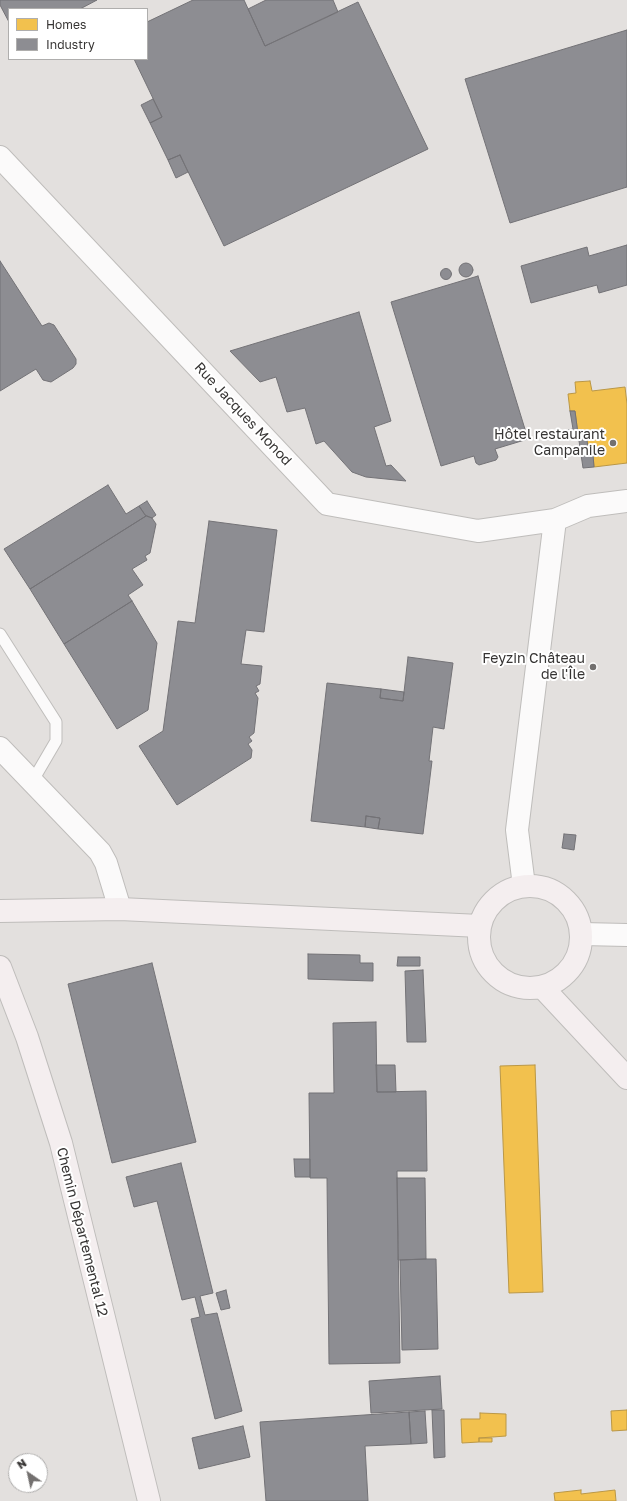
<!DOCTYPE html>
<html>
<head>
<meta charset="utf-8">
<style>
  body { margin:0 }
  #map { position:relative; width:627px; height:1501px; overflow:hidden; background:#e3e0de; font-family:"Golos Text",sans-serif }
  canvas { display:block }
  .legend { position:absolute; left:8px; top:8px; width:140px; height:52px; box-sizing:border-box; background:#fff; border:1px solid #afaead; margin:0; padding:5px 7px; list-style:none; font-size:12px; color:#363433 }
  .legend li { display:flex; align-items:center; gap:8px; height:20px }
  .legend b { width:20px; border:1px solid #afaead }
  .north { position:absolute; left:8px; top:1453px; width:40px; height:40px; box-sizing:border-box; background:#fff; border:1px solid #afaead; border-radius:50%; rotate:326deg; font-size:11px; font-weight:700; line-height:16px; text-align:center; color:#363433 }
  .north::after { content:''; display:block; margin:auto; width:14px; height:18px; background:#73706f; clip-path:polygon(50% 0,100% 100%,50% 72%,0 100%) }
</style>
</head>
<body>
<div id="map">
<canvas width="627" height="1501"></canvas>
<ul class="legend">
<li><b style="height:11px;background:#f2c14e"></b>Homes</li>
<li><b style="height:11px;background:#8d8d92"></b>Industry</li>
</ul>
<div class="north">N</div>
</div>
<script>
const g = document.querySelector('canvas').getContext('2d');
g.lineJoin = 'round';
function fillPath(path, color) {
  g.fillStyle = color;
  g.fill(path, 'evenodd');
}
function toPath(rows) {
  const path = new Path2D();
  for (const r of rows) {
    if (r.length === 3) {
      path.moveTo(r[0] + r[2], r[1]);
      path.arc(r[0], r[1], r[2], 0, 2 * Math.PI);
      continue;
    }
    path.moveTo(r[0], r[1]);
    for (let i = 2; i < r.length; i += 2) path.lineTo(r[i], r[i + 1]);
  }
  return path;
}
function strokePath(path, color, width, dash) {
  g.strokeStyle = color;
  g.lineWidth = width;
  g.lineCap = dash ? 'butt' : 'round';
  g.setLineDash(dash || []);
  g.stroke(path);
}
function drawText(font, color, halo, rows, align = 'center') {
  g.font = font + ' "Golos Text",sans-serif';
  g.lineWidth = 4;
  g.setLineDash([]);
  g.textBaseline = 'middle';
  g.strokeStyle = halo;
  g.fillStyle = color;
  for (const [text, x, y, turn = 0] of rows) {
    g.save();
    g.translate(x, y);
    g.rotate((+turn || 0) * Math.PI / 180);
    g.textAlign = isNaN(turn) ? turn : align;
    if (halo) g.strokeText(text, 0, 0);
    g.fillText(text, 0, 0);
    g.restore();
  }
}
const homes = toPath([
  [590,381,592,391,625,387,627,404,627,463,594,467,593,455,589,455,586,433,578,434,575,411,570,411,568,394,576,393,575,382,590,381],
  [535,1065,543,1292,509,1293,500,1066,535,1065],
  [627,1410,627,1430,612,1431,611,1411,627,1410],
  [480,1413,506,1414,506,1436,479,1438,479,1442,462,1443,461,1419,480,1419,480,1413],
  [479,1438,492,1438,492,1442,479,1442,479,1438],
  [581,1490,581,1494,615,1490,616,1501,555,1501,554,1493,581,1490]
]);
fillPath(homes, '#f2c14e');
strokePath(homes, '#ba9746', 1);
const industry = toPath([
  [0,0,97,0,80,9,9,9,9,22,0,5,0,0],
  [193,0,244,0,265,46,358,2,428,149,224,246,180,155,168,160,150,123,162,117,134,59,147,59,147,22,193,0],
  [266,0,333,0,338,12,265,46,248,9,266,0],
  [627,30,627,187,510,223,465,79,627,30],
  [153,99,162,117,150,123,141,105,153,99],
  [180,155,188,172,176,178,168,160,180,155],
  [627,245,627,285,599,293,597,285,531,303,521,266,587,247,589,256,627,245],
  [0,261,42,326,49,323,54,325,76,359,76,364,73,368,51,382,43,380,36,369,0,391,0,261],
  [466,270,7],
  [446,274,5.5],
  [478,276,528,439,495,449,498,457,496,460,479,465,476,463,474,456,441,466,391,302,478,276],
  [359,312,391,421,374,427,386,466,391,465,406,481,366,477,352,472,324,441,316,444,305,408,287,412,276,377,260,382,230,351,359,312],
  [570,411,575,411,578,434,569,436,568,430,573,429,570,411],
  [586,433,589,455,593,455,594,467,583,468,578,434,586,433],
  [108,485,126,514,139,506,146,516,30,589,4,549,108,485],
  [147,501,156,515,152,518,145,515,139,506,147,501],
  [146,516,152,518,156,524,150,553,145,556,147,560,132,569,143,585,128,595,132,601,64,644,30,589,146,516],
  [209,521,277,530,264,632,246,630,241,664,262,666,260,684,256,686,259,691,255,693,258,698,254,733,249,737,252,741,248,744,252,750,251,758,177,805,139,746,163,731,178,621,195,623,209,521],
  [132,601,157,643,148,710,117,729,64,644,132,601],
  [408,657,453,663,444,729,433,727,429,761,432,761,423,834,378,829,380,818,366,816,365,827,311,821,327,683,381,689,380,698,403,701,408,657],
  [381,689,404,692,403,701,380,698,381,689],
  [366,816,380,818,378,829,365,827,366,816],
  [564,834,576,835,574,850,562,848,564,834],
  [308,954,360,955,360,963,373,963,373,981,308,979,308,954],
  [398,957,420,957,420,966,397,966,398,957],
  [152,963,196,1142,112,1163,68,984,152,963],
  [423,970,426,1042,407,1042,405,971,423,970],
  [376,1022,377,1092,426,1091,427,1171,397,1171,400,1363,329,1364,327,1178,310,1178,309,1093,334,1093,333,1023,376,1022],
  [376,1065,395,1065,396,1092,377,1092,376,1065],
  [294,1159,310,1159,310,1177,295,1177,294,1159],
  [181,1163,213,1293,200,1296,205,1315,217,1313,242,1411,215,1419,191,1319,200,1317,195,1297,182,1300,157,1201,134,1207,126,1177,181,1163],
  [397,1178,425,1178,426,1259,398,1260,397,1178],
  [426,1259,436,1259,438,1349,402,1350,400,1260,426,1259],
  [226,1290,230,1308,221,1310,216,1293,226,1290],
  [440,1376,442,1409,371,1413,369,1381,440,1376],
  [432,1410,444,1410,445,1457,434,1458,432,1410],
  [425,1411,427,1443,411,1444,409,1412,425,1411],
  [409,1412,411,1444,365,1446,368,1501,266,1501,260,1422,409,1412],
  [243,1426,250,1457,199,1469,192,1438,243,1426]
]);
fillPath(industry, '#8d8d92');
strokePath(industry, '#737276', 1);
const lane = toPath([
  [0,634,56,722,56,741,32,782]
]);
const street = toPath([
  [0,157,327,504,478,531,555,520],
  [0,748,100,852,106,863,120,909],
  [524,886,517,830,555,520,588,506,627,501],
  [582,934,627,935]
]);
const secondary = toPath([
  [530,937,51],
  [0,911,120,909,480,926],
  [0,967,27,1037,61,1143,149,1501],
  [543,988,627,1078]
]);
strokePath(lane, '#bfbdbb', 13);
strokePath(street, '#bfbdbb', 24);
strokePath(secondary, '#bfbdbb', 24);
strokePath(lane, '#fbfafa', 11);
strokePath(street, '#fbfafa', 22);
strokePath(secondary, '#f4eeef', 22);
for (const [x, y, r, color] of [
  [613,443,4,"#73706f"],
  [593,667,4,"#73706f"]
]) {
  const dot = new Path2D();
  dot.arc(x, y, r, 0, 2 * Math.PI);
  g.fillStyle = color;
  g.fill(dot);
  strokePath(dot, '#fff', 1.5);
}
drawText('14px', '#363433', '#fff', [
  ["Rue Jacques Monod",243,414,47],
  ["Chemin Départemental 12",82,1232,76]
]);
drawText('14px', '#363433', '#fff', [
  ["Hôtel restaurant",605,435],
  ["Campanile",605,451],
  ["Feyzin Château",585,659],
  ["de l'Île",585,675]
], 'right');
</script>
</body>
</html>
